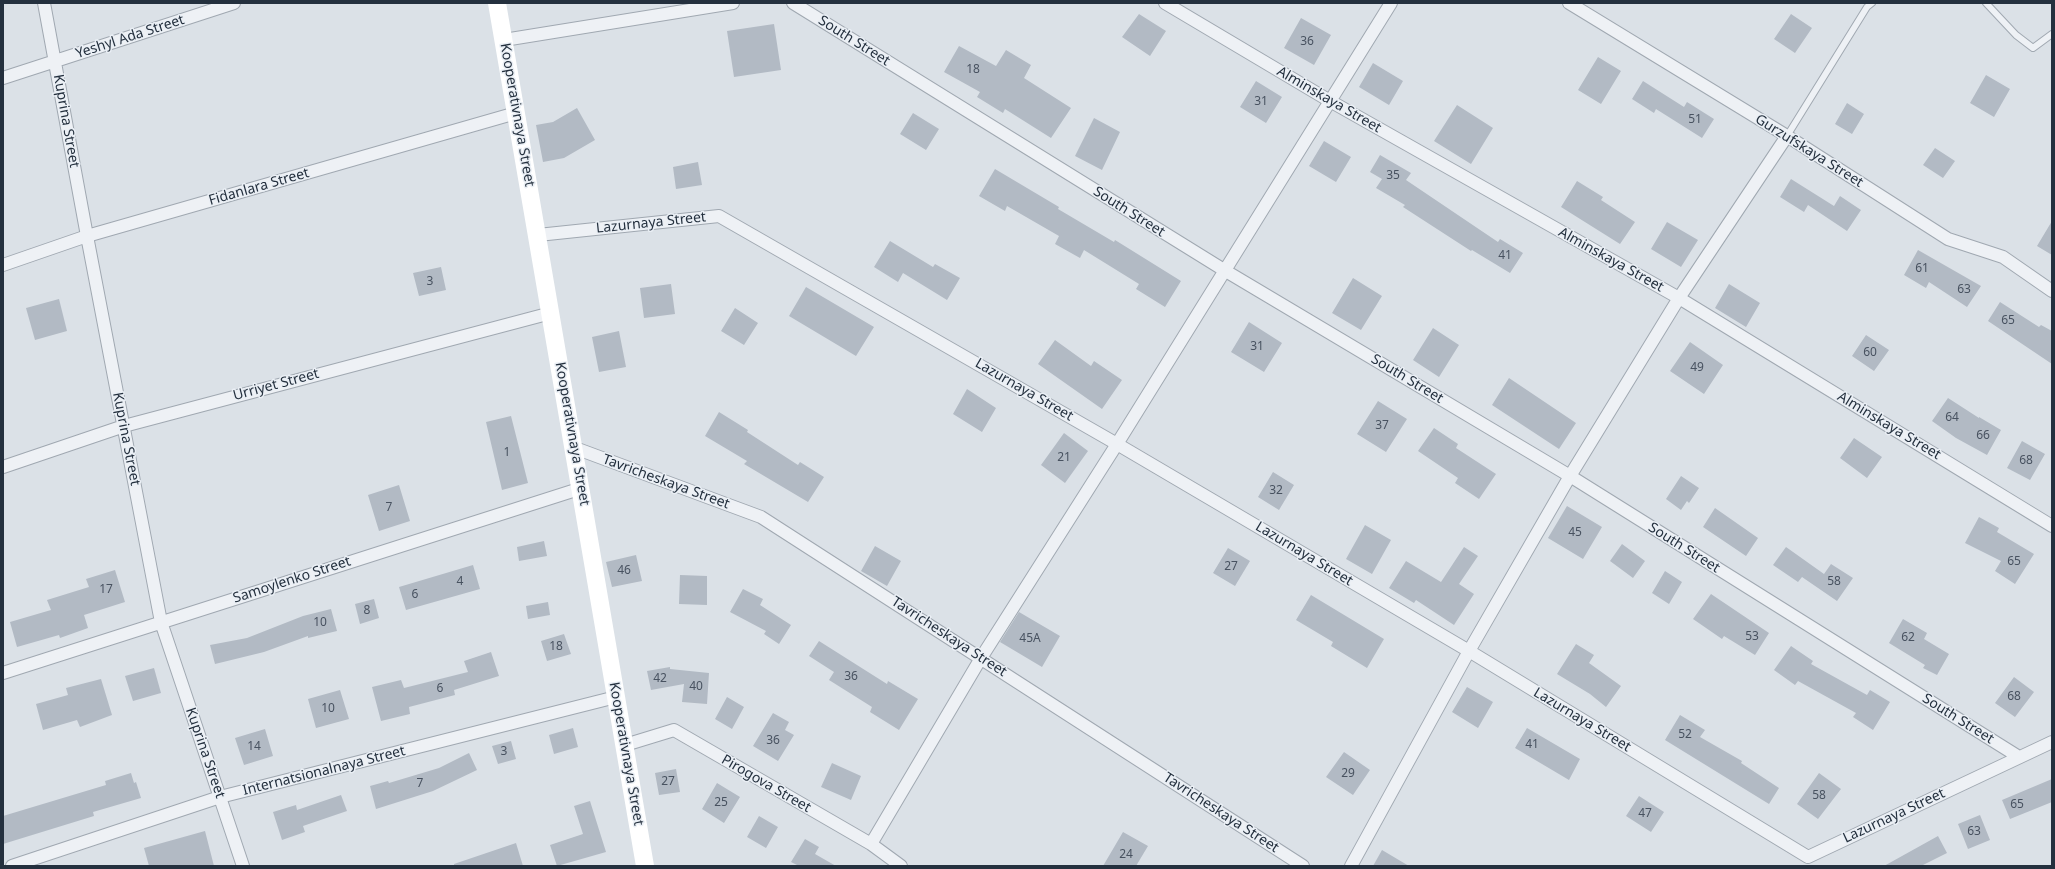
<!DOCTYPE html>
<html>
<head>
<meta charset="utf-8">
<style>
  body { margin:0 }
  #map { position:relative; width:2055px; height:869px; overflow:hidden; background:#dbe1e7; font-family:"Noto Sans",sans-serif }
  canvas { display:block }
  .frame { position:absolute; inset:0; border:4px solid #24303e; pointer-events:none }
</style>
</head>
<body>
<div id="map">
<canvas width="2055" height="869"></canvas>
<div class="frame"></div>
</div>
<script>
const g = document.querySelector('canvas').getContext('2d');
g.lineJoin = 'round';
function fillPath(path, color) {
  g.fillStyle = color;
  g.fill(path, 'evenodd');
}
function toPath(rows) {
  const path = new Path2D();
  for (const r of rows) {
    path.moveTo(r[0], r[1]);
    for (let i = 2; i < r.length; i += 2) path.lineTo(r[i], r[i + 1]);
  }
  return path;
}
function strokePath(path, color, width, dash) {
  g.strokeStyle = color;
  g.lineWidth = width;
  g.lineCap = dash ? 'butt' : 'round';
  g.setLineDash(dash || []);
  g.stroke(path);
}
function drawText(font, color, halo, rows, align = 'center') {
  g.font = font + ' "Noto Sans",sans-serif';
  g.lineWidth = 3;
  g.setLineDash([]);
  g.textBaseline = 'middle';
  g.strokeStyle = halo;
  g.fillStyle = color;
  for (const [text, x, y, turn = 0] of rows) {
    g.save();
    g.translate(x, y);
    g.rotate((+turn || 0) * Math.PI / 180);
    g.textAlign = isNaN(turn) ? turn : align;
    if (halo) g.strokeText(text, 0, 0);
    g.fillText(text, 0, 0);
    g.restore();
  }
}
fillPath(toPath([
  [1139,14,1166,31,1150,56,1122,37],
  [1791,14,1812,28,1795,53,1774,39],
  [1301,18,1331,35,1314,65,1284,48],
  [774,24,781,70,734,77,727,31],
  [959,46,996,66,1006,50,1031,65,1024,78,1071,108,1051,138,1005,109,1003,113,977,97,980,92,944,72],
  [1598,57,1621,71,1601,104,1578,90],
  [1373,63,1403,81,1389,105,1359,87],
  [1986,75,2010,89,1994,117,1970,103],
  [1256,81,1282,97,1266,123,1240,107],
  [1643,81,1684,107,1687,102,1714,119,1702,138,1656,109,1654,113,1632,99],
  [1847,103,1864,114,1852,134,1835,124],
  [1457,105,1493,128,1471,164,1434,141],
  [577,108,595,140,564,158,543,162,536,125,553,122],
  [913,113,939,129,926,150,900,134],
  [1094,118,1120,132,1102,170,1075,156],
  [1324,141,1351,157,1336,182,1309,166],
  [1935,148,1955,161,1943,178,1923,165],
  [1380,155,1411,173,1406,180,1498,242,1500,239,1523,253,1510,273,1472,250,1471,251,1403,207,1405,205,1376,188,1382,179,1370,172],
  [698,162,702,185,676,189,673,167],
  [995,169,1059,207,1058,209,1114,242,1115,240,1181,281,1165,307,1136,289,1139,284,1084,250,1080,258,1055,244,1059,236,1007,206,1005,211,979,196],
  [1791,179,1834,206,1840,196,1861,210,1847,231,1808,205,1804,212,1780,197],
  [1577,181,1603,197,1601,200,1635,222,1620,244,1561,207],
  [2052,221,2052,255,2037,246],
  [1667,222,1698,240,1681,267,1651,249],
  [890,241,933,267,935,264,960,278,947,300,903,273,898,282,874,267],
  [1918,250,1981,286,1967,307,1929,282,1926,288,1904,275],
  [441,267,446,290,419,296,413,273],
  [1353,278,1382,296,1361,330,1332,313],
  [671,284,675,314,644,318,640,288],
  [1729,284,1760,303,1746,327,1715,308],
  [806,287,874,327,856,356,789,316],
  [59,299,67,331,35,340,26,308],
  [2000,302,2039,327,2041,325,2052,331,2052,364,1988,321],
  [735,308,758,323,744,345,721,331],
  [1249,322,1282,343,1264,372,1231,352],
  [1433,328,1459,345,1439,377,1413,360],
  [619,331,626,367,599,372,592,337],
  [1866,335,1889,350,1874,371,1852,356],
  [1055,340,1091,366,1094,361,1122,380,1102,409,1038,364],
  [1690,342,1723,365,1704,394,1670,371],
  [1509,378,1576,423,1559,449,1492,405],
  [967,389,996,408,982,432,953,414],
  [1948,398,1979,418,1979,417,2001,430,1987,455,1956,438,1932,421],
  [1378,401,1407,419,1386,452,1357,434],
  [719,412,748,430,747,432,798,465,800,462,824,477,808,502,744,464,747,461,705,436],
  [511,416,528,483,502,490,486,422],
  [1434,428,1458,444,1456,448,1496,474,1479,499,1455,483,1458,478,1418,451],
  [1064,433,1088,451,1065,483,1041,465],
  [1854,438,1882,457,1867,478,1840,458],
  [2022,441,2045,454,2030,480,2007,468],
  [1273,472,1294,485,1279,510,1258,497],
  [1681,476,1699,488,1689,503,1687,501,1681,510,1666,499],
  [399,485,410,521,379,531,368,495],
  [1567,506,1602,527,1583,559,1548,538],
  [1715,508,1758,538,1746,556,1703,527],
  [1979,517,1999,528,1997,532,2034,554,2015,584,1995,571,2001,561,1965,543],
  [1365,525,1391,540,1372,574,1346,559],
  [544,541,547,556,519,561,517,547],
  [1622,544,1645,561,1633,578,1610,561],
  [875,546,901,561,887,586,861,571],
  [1464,547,1478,556,1459,584,1474,594,1454,625,1416,600,1414,603,1389,588,1406,561,1441,582],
  [1786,547,1824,574,1831,564,1853,578,1837,601,1802,577,1798,582,1773,565],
  [1228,548,1250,561,1235,586,1213,573],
  [636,555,642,581,612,587,606,562],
  [473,565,480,589,406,610,399,587],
  [115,570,125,602,84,615,88,628,60,638,59,635,17,647,10,622,51,610,47,600,89,587,86,579],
  [1665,571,1682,582,1669,604,1652,593],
  [680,575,707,576,707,605,679,604],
  [743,589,763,599,760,605,791,625,779,644,764,634,766,631,730,612],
  [1711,594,1769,633,1755,655,1724,636,1722,639,1693,619],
  [1311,595,1384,639,1367,668,1331,646,1333,642,1296,620],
  [374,599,379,618,360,624,355,604],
  [548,602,550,615,528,619,526,606],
  [331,609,337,631,308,638,308,636,264,652,215,664,210,645,247,638,303,616],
  [1019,612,1060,636,1042,667,1000,642],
  [1903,619,1927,633,1924,639,1949,654,1937,675,1923,668,1925,665,1889,643],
  [564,634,571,654,547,661,541,641],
  [819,641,887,684,888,681,918,699,899,730,870,712,872,707,829,680,834,672,809,656],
  [1576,644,1594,655,1589,663,1621,686,1606,707,1590,694,1557,674],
  [1791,646,1813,661,1811,664,1867,695,1870,690,1890,702,1873,730,1853,717,1856,713,1798,681,1795,685,1774,670],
  [491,652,499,676,454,690,455,695,409,707,410,714,381,721,372,687,401,680,404,688,468,672,464,661],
  [670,667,670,669,709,673,707,704,682,702,684,684,651,690,647,671],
  [154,668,161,693,133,701,125,676],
  [2014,677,2034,692,2015,717,1995,703],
  [101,679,112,715,80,727,77,720,43,730,36,704,68,695,66,688],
  [1467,687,1493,702,1478,728,1452,712],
  [340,690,349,719,316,728,308,699],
  [727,697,744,707,732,729,715,719],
  [773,713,789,722,785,730,794,735,778,761,753,746],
  [1680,715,1705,730,1700,737,1742,761,1741,763,1779,788,1769,804,1665,740],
  [573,728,578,747,554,754,549,735],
  [1527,728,1580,759,1569,780,1515,748],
  [265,729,273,756,244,765,235,738],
  [511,741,516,759,498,764,492,746],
  [1344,752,1370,770,1353,795,1326,777],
  [469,753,477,770,433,791,376,809,370,786,388,781,389,783,439,768],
  [832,763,861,776,851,800,821,787],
  [676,769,680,792,659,795,655,773],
  [131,773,134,783,136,782,141,798,93,812,94,816,3,844,3,816,106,785,105,781],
  [1819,773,1841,789,1818,819,1797,804],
  [2052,779,2052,802,2010,819,2002,800],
  [717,783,740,797,724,823,702,809],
  [341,795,347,811,303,826,305,832,282,840,273,812,296,805,297,810],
  [1639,796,1664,812,1651,832,1626,816],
  [590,801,606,852,557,866,550,845,583,834,574,806],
  [1980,815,1990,840,1968,849,1958,824],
  [759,816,778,827,766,848,747,837],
  [205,831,214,866,149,866,144,848],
  [1123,832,1148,846,1136,866,1103,866],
  [1938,836,1947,853,1921,866,1884,866],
  [805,839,819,847,815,854,836,866,799,866,791,862],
  [516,843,523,866,454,866,454,864],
  [1382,850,1409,866,1373,866]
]), '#b2bac4');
const lane = toPath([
  [1986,3,2016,35,2033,48,2052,34],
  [1787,136,1867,7,1872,3]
]);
const street = toPath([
  [44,3,87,236,161,622,243,866],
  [793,3,1224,270,1570,476,2019,757],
  [1165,3,1330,101,1679,298,2052,526],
  [1569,3,1787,136,1948,239,2003,257,2052,291],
  [504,40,733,3],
  [3,78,234,3],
  [538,235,719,216,1117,444,1469,651,1808,857,2052,742],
  [3,265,87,236,516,113],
  [575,448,761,517,1303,866],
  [3,467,124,426,551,313],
  [3,673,582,488],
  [625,745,674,730,871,844,901,866],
  [871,844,981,658,1117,444,1391,3],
  [12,866,220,797,616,697],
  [1351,866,1469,651,1570,476,1679,298,1787,136]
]);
strokePath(lane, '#a0a8b1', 8);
strokePath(street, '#a0a8b1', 14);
strokePath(lane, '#eef1f5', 6);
strokePath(street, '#eef1f5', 12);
strokePath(toPath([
  [497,3,645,866]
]), '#fff', 18);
drawText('12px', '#485260', null, [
  ["36",1307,42],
  ["18",973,70],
  ["31",1261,102],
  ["51",1695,120],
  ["35",1393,176],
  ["41",1505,256],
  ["61",1922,269],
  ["3",430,282],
  ["63",1964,290],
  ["65",2008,321],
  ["31",1257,347],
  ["60",1870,353],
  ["49",1697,368],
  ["64",1952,418],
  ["37",1382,426],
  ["66",1983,436],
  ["1",507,453],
  ["21",1064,458],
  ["68",2026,461],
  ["32",1276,491],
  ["7",389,508],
  ["45",1575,533],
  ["65",2014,562],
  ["27",1231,567],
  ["46",624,571],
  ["4",460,582],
  ["58",1834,582],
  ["17",106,590],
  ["6",415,595],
  ["8",367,611],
  ["10",320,623],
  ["53",1752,637],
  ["62",1908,638],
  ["45А",1030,639],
  ["18",556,647],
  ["36",851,677],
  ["42",660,679],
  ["40",696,687],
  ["6",440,689],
  ["68",2014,697],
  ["10",328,709],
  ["52",1685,735],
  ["36",773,741],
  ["41",1532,745],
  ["14",254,747],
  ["3",504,752],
  ["29",1348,774],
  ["27",668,782],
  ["7",420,784],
  ["58",1819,796],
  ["25",721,803],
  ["65",2017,805],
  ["47",1645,814],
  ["63",1974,832],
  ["24",1126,855]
]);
drawText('14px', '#24303e', '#eaeff5', [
  ["Yeshyl Ada Street",130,37,-18],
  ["South Street",854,41,32],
  ["Alminskaya Street",1329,100,30],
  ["Kooperativnaya Street",517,115,80],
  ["Kuprina Street",66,121,80],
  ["Gurzufskaya Street",1809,151,32],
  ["Fidanlara Street",259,187,-16],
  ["South Street",1129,212,32],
  ["Lazurnaya Street",651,223,-6],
  ["Alminskaya Street",1611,260,29],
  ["South Street",1407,379,31],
  ["Urriyet Street",276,385,-15],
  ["Lazurnaya Street",1024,390,30],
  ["Alminskaya Street",1889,426,31],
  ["Kooperativnaya Street",572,434,80],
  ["Kuprina Street",126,439,79],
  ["Tavricheskaya Street",666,482,20],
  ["South Street",1684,548,32],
  ["Lazurnaya Street",1304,554,31],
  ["Samoylenko Street",292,580,-18],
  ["Tavricheskaya Street",949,637,33],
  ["South Street",1958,719,32],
  ["Lazurnaya Street",1582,720,31],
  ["Kuprina Street",205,753,71],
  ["Kooperativnaya Street",626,754,80],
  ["Internatsionalnaya Street",324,771,-14],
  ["Pirogova Street",766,784,30],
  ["Tavricheskaya Street",1221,813,33],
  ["Lazurnaya Street",1894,816,-25]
]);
</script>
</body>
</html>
